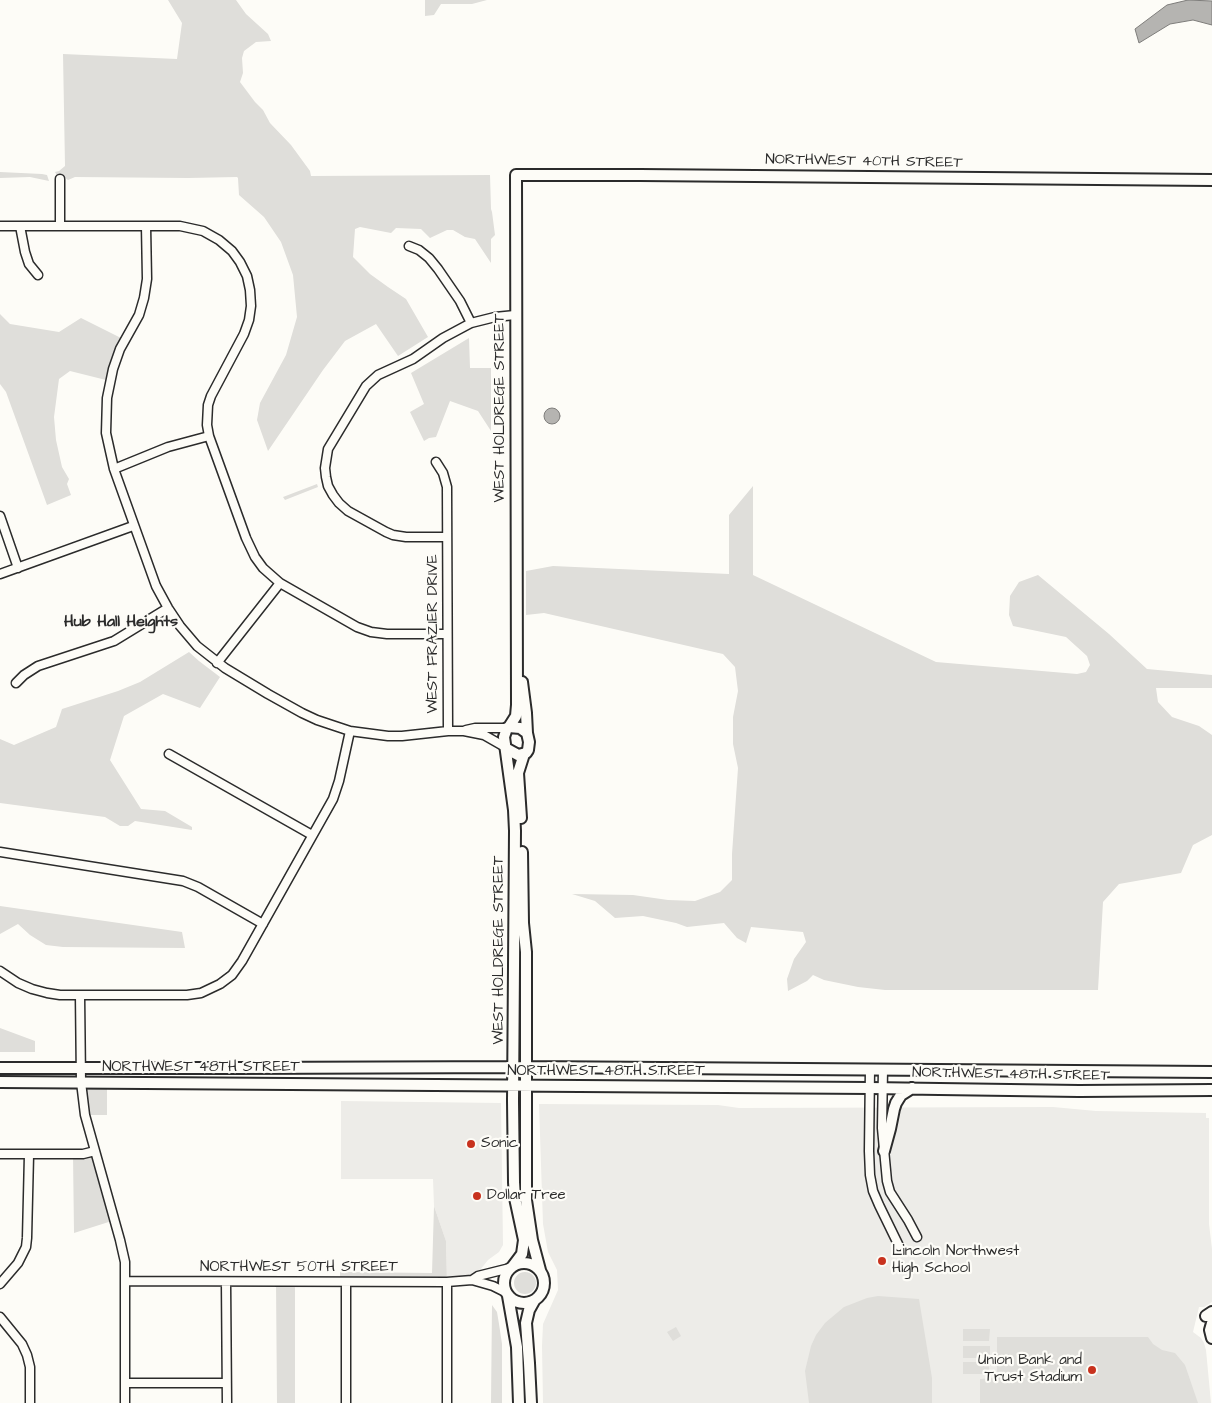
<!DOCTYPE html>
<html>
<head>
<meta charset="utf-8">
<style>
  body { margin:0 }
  canvas { display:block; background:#fdfcf7 }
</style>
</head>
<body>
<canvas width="1212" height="1403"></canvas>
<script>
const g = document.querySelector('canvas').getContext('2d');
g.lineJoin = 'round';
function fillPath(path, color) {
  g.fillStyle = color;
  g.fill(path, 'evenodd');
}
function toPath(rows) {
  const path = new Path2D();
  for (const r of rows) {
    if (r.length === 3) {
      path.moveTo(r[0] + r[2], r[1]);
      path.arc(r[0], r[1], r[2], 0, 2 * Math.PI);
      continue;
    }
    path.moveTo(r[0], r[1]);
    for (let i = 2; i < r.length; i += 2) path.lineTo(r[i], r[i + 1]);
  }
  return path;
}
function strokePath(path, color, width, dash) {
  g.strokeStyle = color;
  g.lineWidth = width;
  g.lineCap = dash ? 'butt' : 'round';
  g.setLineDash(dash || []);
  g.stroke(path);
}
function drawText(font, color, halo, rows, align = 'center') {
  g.font = font + ' "Architects Daughter",sans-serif';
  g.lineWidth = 4.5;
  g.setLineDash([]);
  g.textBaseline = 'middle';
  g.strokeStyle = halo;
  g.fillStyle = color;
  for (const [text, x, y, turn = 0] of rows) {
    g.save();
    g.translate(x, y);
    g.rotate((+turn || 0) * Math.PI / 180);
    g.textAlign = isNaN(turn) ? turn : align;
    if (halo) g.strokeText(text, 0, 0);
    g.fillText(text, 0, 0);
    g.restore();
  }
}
fillPath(toPath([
  [341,1101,501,1103,503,1245,499,1252,488,1260,472,1280,447,1282,446,1241,434,1206,433,1179,341,1179],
  [539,1104,718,1105,739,1108,1053,1107,1096,1111,1206,1113,1206,1118,1209,1118,1209,1224,1212,1249,1212,1302,1204,1307,1199,1307,1193,1332,1201,1338,1204,1343,1206,1350,1211,1403,543,1403,542,1346,543,1324,558,1290,557,1270,548,1252,543,1224]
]), '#edece8');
fillPath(toPath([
  [168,0,236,0,246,14,268,34,271,41,256,42,244,51,242,58,243,73,240,82,255,102,263,110,270,123,291,145,310,171,311,176,490,175,491,209,492,212,495,235,491,239,491,263,475,239,465,237,453,230,447,230,430,238,421,229,396,228,391,233,360,227,355,229,353,257,370,274,388,287,406,299,428,337,398,356,376,324,345,341,323,370,268,451,257,420,260,403,286,355,297,317,293,275,281,242,264,217,239,195,238,178,237,177,188,178,75,177,68,180,64,177,58,177,55,172,59,171,65,166,63,54,177,59,182,23],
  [425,0,487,0,472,4,441,4,434,15,425,16],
  [0,172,42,174,47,175,49,181,30,177,0,178],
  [0,314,10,324,59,332,81,318,125,340,110,381,70,371,59,379,54,417,56,440,62,467,69,479,67,484,71,495,47,505,6,392,0,384],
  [469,338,470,368,491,368,491,431,478,411,450,401,436,437,429,438,424,441,410,412,424,404,411,373],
  [317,484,318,487,285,500,283,497],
  [753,486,753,575,936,662,1077,674,1086,672,1090,665,1087,656,1066,637,1013,626,1009,615,1010,596,1019,582,1038,575,1109,634,1147,669,1212,675,1212,688,1156,688,1158,702,1172,717,1199,726,1212,735,1212,835,1193,845,1181,873,1119,884,1103,902,1098,990,885,990,858,987,824,980,813,975,807,981,788,991,787,979,794,959,806,942,803,932,751,927,746,943,737,938,724,923,687,927,676,923,643,916,615,918,595,901,572,894,633,895,668,900,695,901,720,892,732,880,732,854,738,768,733,744,733,717,738,691,735,667,723,654,544,613,526,615,526,571,553,566,729,574,729,515],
  [189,652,199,661,220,677,200,708,163,694,124,716,110,760,141,809,165,811,192,827,192,830,135,821,128,826,120,826,105,817,0,803,0,739,14,745,56,727,62,709,118,691,140,682],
  [0,906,182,932,185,948,63,947,46,945,30,935,18,924,0,934],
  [0,1028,35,1041,35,1052,0,1052],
  [81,1082,107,1082,107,1115,85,1115],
  [95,1151,115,1220,74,1233,73,1155],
  [434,1206,446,1241,447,1282,340,1282,340,1272,432,1273],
  [525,1283,11],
  [276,1282,295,1282,295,1403,277,1403],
  [878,1296,919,1299,932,1378,932,1403,809,1403,805,1371,811,1346,816,1335,825,1323,844,1307,867,1298],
  [492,1305,497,1312,499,1324,502,1344,502,1403,491,1403],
  [676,1327,681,1336,673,1341,667,1332],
  [963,1329,990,1329,989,1341,963,1341],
  [997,1337,1148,1337,1153,1344,1162,1350,1175,1353,1185,1365,1198,1403,980,1403,980,1379,993,1378,997,1375],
  [963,1346,990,1346,990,1358,963,1358],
  [963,1362,989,1362,989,1374,963,1374]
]), '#dfdeda');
const water = toPath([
  [1188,0,1212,1,1212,25,1193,20,1170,24,1139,43,1135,29,1167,5,1188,0],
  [552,416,8]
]);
fillPath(water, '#b5b4b1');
strokePath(water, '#7e7d7b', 1);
const street = toPath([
  [60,179,60,226],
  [0,226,180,226,203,231,219,240,232,251,240,262,247,276,250,290,251,306,249,320,244,334,211,396,208,405,207,425,209,436,246,538,255,557,263,568,280,583,357,627,371,632,387,634,447,634],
  [20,226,25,252,29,264,38,275],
  [146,226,147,279,144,298,139,315,120,349,113,369,107,398,106,433,114,469,156,586,168,608,180,626,197,646,225,668,268,694,302,713,317,720,350,731,388,736,402,736,448,731,464,731,484,735,505,747],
  [409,246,419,250,429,258,438,269,460,301,471,323],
  [436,462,443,473,447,487,448,731],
  [114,469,168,447,209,436],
  [0,516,18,568],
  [447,537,406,537,393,535,386,532,348,511,339,503,333,495,328,486,326,477,325,468,328,449,366,386,378,375,413,359,443,338,471,323,495,317,515,315],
  [0,574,133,526],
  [217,663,280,583],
  [16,683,24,675,38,666,114,641,168,608],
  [466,730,475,728,507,728],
  [169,754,312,835],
  [0,852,183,881,198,887,263,924],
  [0,971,18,983,32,989,47,993,60,995,187,995,201,993,220,984,232,975,242,961,333,799,339,781,350,731],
  [80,995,81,1082,85,1115,120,1240,125,1262,125,1403],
  [870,1069,869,1151,870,1175,873,1191,879,1205,899,1246],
  [883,1069,882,1128,887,1181,890,1192,908,1220,917,1237],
  [0,1154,83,1154,95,1151],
  [472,1280,493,1286,507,1293],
  [125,1281,447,1282,472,1280,478,1276,510,1268],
  [226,1282,227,1403],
  [346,1282,346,1403],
  [447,1282,447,1403],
  [0,1284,18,1263,26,1247,27,1238,29,1155],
  [0,1317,22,1344,27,1355,30,1367,30,1403],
  [125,1383,226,1383]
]);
const secondary = toPath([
  [522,682,526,713,527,733],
  [509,727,516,716,517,705,516,175,640,175,1212,180],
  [507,749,518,755,526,753,528,750,529,742,527,733,520,728,509,727,507,728,504,737,514,810,515,831,513,1101,514,1182,515,1198,524,1240,522,1254,513,1266],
  [521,818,518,773,524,754],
  [522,852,523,923,526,952,526,1200,532,1240,540,1270],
  [0,1068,234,1068,527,1067,1212,1072],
  [0,1082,870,1088,1079,1091,1212,1090],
  [884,1151,890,1129,894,1109,896,1103,901,1095,912,1088],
  [524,1283,20],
  [508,1296,517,1347,519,1403],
  [1206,1316,1212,1312],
  [1212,1323,1210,1330,1212,1338],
  [531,1403,529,1363,526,1323,529,1310,534,1301]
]);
strokePath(street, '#2b2b2b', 11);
strokePath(secondary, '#2b2b2b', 14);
strokePath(street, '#fdfcf7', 8);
strokePath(secondary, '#fdfcf7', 10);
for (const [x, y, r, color] of [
  [471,1144,5,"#c8321e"],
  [477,1196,5,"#c8321e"],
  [882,1261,5,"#c8321e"],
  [1092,1370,5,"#c8321e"]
]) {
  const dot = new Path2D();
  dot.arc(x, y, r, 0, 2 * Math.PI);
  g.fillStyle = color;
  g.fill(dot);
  strokePath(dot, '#fdfcf7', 2);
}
drawText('15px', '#2b2b2b', '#fdfcf7', [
  ["NORTHWEST 40TH STREET",864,162,1],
  ["WEST HOLDREGE STREET",501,408,-90],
  ["WEST FRAZIER DRIVE",434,634,-90],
  ["WEST HOLDREGE STREET",500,950,-90],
  ["NORTHWEST 48TH STREET",201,1068],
  ["NORTHWEST 48TH STREET",606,1072],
  ["NORTHWEST 48TH STREET",1011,1075,1],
  ["NORTHWEST 50TH STREET",299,1268]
]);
drawText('15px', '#2b2b2b', '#fdfcf7', [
  ["Sonic",481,1144],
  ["Dollar Tree",487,1196],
  ["Lincoln Northwest",892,1252],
  ["High School",892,1269],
  ["Union Bank and",1082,1361,"right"],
  ["Trust Stadium",1082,1378,"right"]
], 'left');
drawText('bold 16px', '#2b2b2b', '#fdfcf7', [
  ["Hub Hall Heights",121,623]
]);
</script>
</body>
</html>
